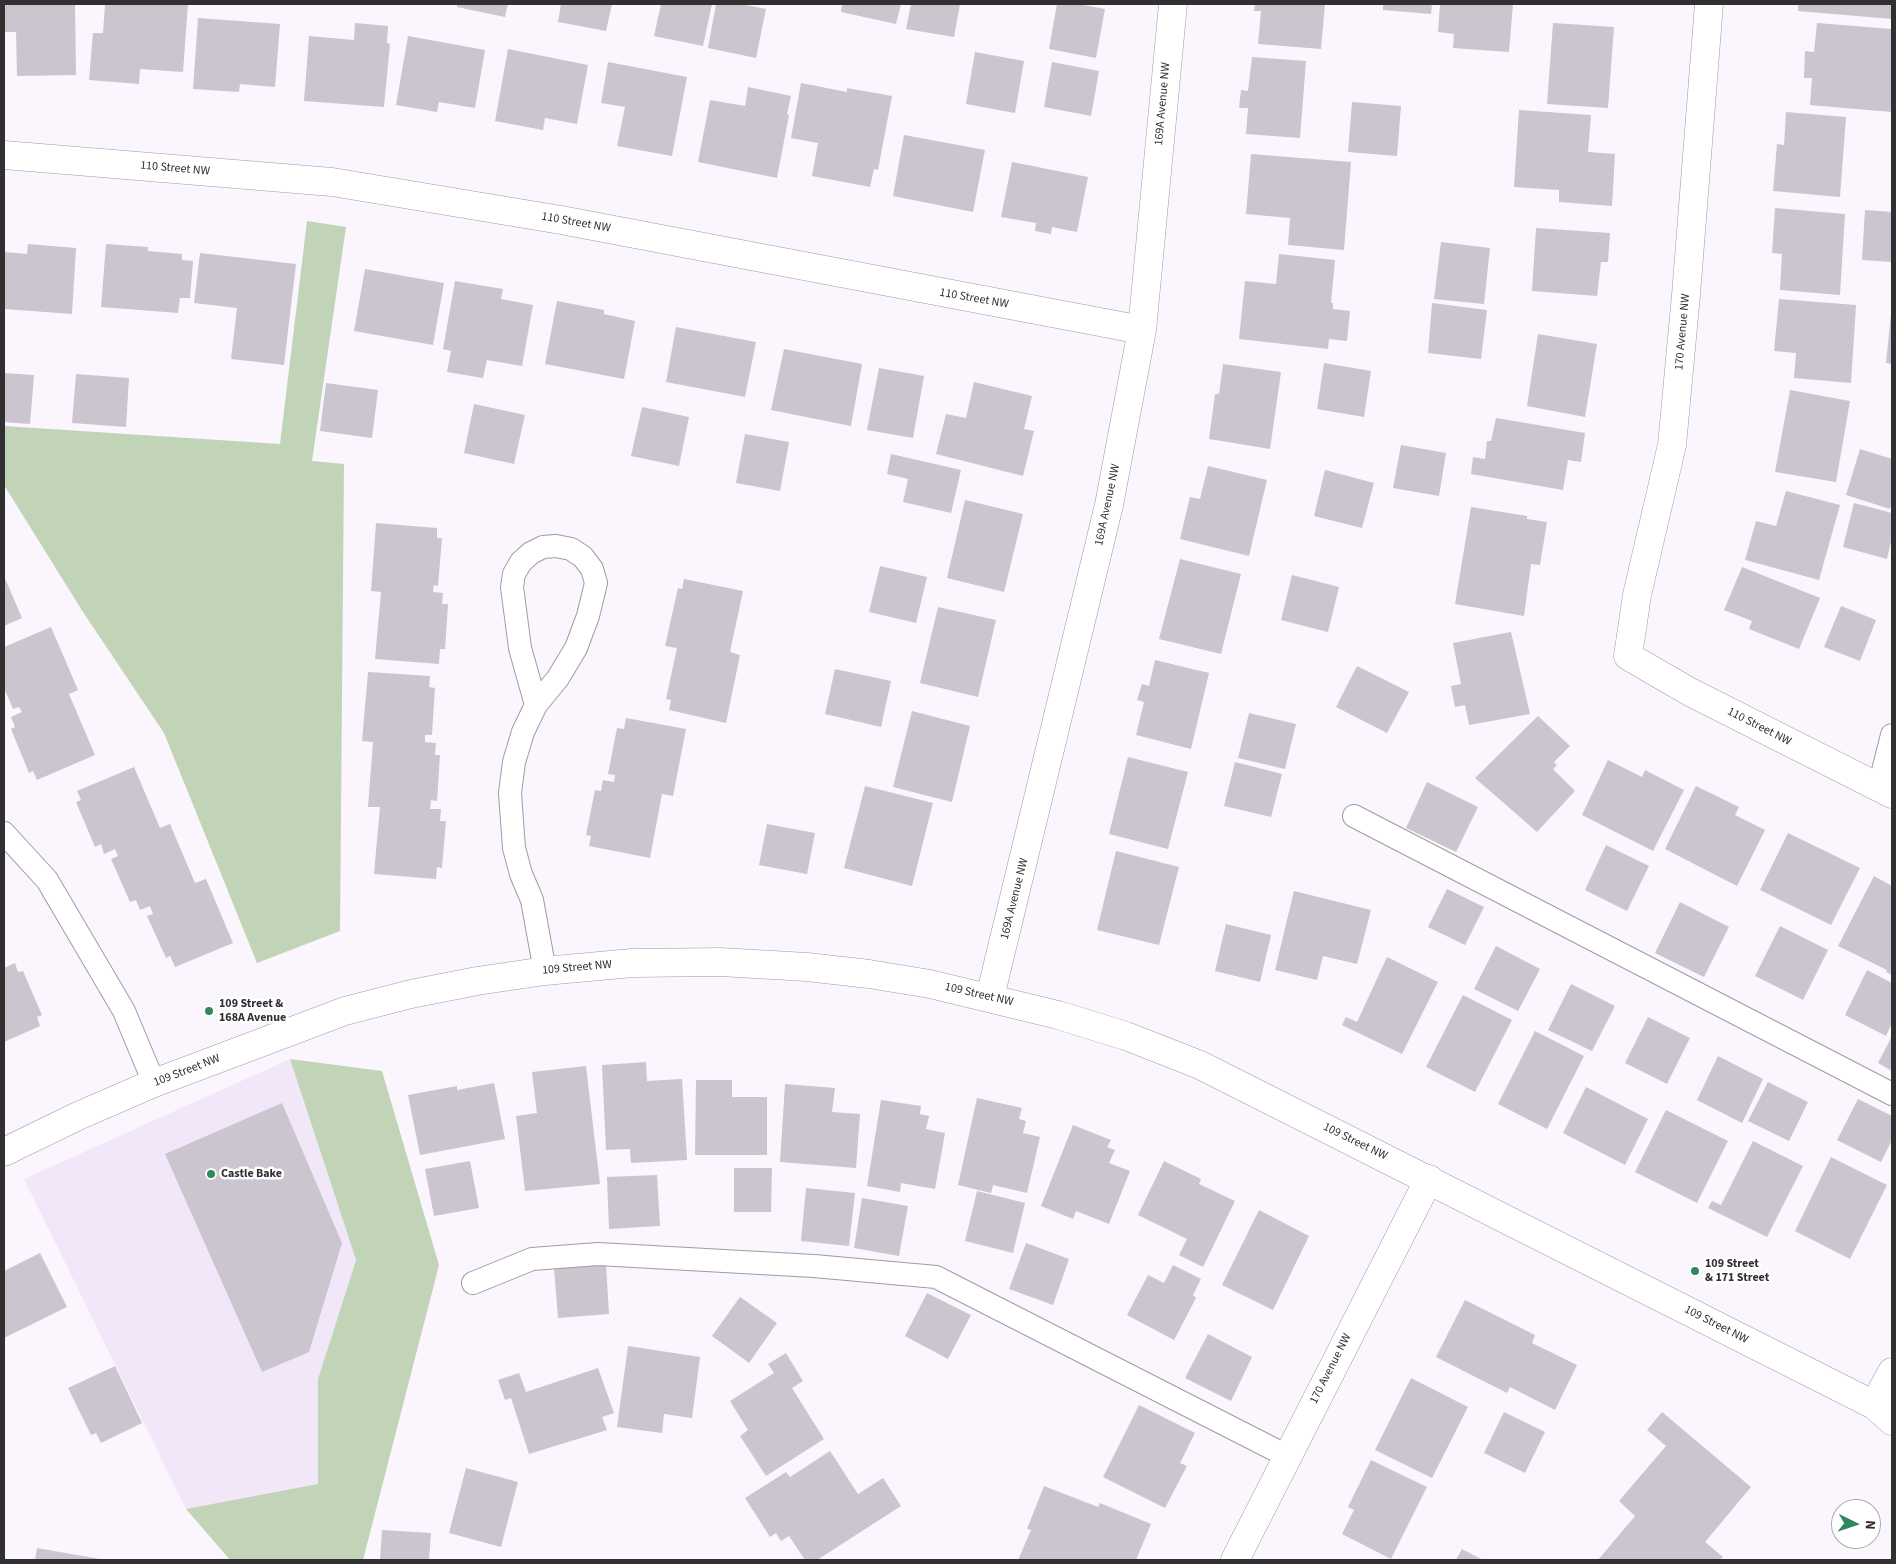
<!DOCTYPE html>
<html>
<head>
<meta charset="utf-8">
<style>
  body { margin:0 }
  #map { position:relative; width:1896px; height:1564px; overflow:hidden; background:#fbf5fe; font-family:"Source Sans 3",sans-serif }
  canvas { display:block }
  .frame { position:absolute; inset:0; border:5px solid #322f33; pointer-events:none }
  .north { position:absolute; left:1831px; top:1499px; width:50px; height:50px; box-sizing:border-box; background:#fff; border:1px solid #adacad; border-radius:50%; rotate:94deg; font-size:14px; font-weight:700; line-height:20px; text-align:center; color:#322f33 }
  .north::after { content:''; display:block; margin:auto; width:18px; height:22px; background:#31885c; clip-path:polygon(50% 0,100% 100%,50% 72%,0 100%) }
</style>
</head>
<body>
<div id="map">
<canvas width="1896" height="1564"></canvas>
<div class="frame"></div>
<div class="north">N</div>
</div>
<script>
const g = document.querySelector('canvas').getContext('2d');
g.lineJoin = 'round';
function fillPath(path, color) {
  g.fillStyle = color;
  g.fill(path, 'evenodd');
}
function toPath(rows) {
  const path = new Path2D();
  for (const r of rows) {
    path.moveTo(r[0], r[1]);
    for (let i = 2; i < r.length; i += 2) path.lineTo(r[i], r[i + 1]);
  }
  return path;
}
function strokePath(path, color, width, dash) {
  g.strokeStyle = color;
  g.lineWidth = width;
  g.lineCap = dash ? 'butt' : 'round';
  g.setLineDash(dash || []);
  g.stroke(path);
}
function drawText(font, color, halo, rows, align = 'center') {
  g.font = font + ' "Source Sans 3",sans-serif';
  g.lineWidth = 5;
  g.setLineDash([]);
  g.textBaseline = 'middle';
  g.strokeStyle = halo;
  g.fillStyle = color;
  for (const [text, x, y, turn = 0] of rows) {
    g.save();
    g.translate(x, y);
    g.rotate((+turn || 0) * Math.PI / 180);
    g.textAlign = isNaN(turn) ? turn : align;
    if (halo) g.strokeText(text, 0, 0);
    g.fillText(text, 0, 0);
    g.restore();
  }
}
fillPath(toPath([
  [290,1059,356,1260,318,1379,318,1485,186,1509,24,1179]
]), '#f2e7f9');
fillPath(toPath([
  [307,221,346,227,312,461,344,464,340,931,257,963,164,733,83,612,4,485,4,426,280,444],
  [290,1059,382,1071,439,1265,363,1560,230,1560,186,1509,318,1484,318,1379,356,1260]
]), '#c1d4b8');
fillPath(toPath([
  [4,4,75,4,76,75,17,76,16,32,4,32],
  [105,4,188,4,183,72,140,69,139,84,89,80,93,33,103,33],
  [457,4,508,4,505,17,457,7],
  [561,4,612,4,606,31,558,22],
  [661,4,712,4,703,46,654,36],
  [716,4,741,4,766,9,756,58,708,48],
  [842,4,901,4,896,24,841,12],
  [911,4,960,4,954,37,906,29],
  [1057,4,1078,4,1105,9,1096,58,1049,49],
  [1255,4,1325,4,1321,49,1258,44,1261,11,1254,11],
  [1383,4,1432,4,1431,14,1383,10],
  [1440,4,1513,4,1509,52,1453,48,1454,34,1438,32],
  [1798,4,1892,4,1892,19,1798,11],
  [198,18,280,24,275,87,240,84,239,92,193,89],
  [355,23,388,26,387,43,390,44,384,107,304,101,309,36,354,40],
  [1553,23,1614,27,1608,108,1547,104],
  [1817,23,1892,29,1892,112,1810,105,1812,78,1804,78,1805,51,1814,52],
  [408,36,485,50,475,108,439,102,437,112,396,105],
  [508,49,588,65,577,124,545,118,543,130,495,121],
  [975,52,1024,61,1015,113,966,104],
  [1252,57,1306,61,1300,138,1246,134,1248,108,1239,108,1241,90,1248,91],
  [608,62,687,77,672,156,617,146,625,107,601,103],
  [1052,62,1099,71,1091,116,1044,107],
  [801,83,847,92,847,88,892,96,878,170,874,169,870,187,812,176,818,143,791,138],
  [748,87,791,96,787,114,789,115,777,178,698,162,710,100,745,106],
  [1352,102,1401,106,1397,156,1348,152],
  [1519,110,1591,115,1588,152,1615,154,1612,206,1559,202,1559,190,1514,187],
  [1786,112,1846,117,1840,197,1773,191,1777,144,1784,145],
  [904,135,985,150,973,212,893,196],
  [1251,154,1351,162,1344,250,1288,245,1290,218,1246,214],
  [1012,162,1088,177,1077,232,1052,227,1051,234,1035,231,1036,223,1001,217],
  [1775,208,1845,214,1840,295,1780,290,1782,254,1772,253],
  [1865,210,1892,212,1892,262,1862,260],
  [1536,228,1610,233,1608,262,1601,262,1597,296,1532,291],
  [1441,242,1490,248,1484,304,1434,299],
  [28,244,76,248,72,314,4,309,4,252,27,254],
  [106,244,148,247,148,251,182,254,182,260,193,261,190,298,180,298,178,313,101,307],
  [200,253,296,264,284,365,231,359,237,308,194,303],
  [1279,254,1335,260,1331,303,1333,303,1333,309,1350,311,1347,341,1329,339,1328,349,1239,339,1245,281,1276,284],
  [365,269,444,283,433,345,354,331],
  [455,281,503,289,501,299,533,305,522,366,487,360,483,378,447,372,451,351,443,349],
  [1779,299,1856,305,1851,383,1794,378,1796,353,1774,351],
  [557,301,604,310,604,314,635,321,624,379,545,364],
  [1432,303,1487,310,1481,359,1428,353],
  [1891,314,1892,315,1892,364,1886,363],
  [676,327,756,342,745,397,666,382],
  [1538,334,1597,344,1585,417,1527,406],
  [784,349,862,364,851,426,771,410],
  [1324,363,1371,371,1364,417,1317,409],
  [1223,364,1281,372,1270,449,1209,439,1215,394,1219,394],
  [879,368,924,376,913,438,867,430],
  [4,373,34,375,30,424,4,422],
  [76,374,129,378,126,427,72,423],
  [974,382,1032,396,1024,429,1034,431,1023,476,936,454,946,414,966,418],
  [326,383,378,390,372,438,320,431],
  [1790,390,1850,401,1836,482,1775,472],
  [474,404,525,415,514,464,464,453],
  [642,407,689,417,679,466,631,456],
  [1496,418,1585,433,1581,462,1568,460,1563,490,1471,474,1473,457,1485,459,1487,441,1491,441],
  [745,434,789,442,780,491,736,483],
  [1401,445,1446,453,1439,496,1393,488],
  [1860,449,1892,459,1892,501,1890,509,1846,495],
  [891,454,961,470,951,513,903,502,908,479,887,474],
  [1208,466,1267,480,1249,556,1180,539,1190,497,1200,499],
  [1325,470,1374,483,1362,528,1314,516],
  [1786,491,1840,505,1819,580,1745,560,1756,521,1776,526],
  [965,500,1023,514,1004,592,947,578],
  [1854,503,1892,513,1892,537,1887,559,1843,547],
  [1471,507,1527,516,1527,519,1547,522,1540,565,1531,564,1524,616,1455,604],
  [376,523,437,528,437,538,442,538,438,586,434,585,433,592,443,593,442,604,448,604,445,649,440,649,439,664,375,659,381,592,371,591],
  [1180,559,1241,574,1221,654,1159,639],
  [880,566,927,577,916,623,869,612],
  [1742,567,1820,598,1799,649,1749,629,1752,621,1724,610],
  [1292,575,1339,587,1328,632,1281,620],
  [4,576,22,618,4,626],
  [684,579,743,591,730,652,740,655,726,723,669,710,671,700,666,699,677,648,665,646,678,588,682,589],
  [1841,606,1876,620,1860,661,1824,647],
  [938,607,996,620,978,697,920,683],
  [51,627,78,690,69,694,95,755,37,780,33,771,29,773,11,729,15,727,11,717,22,712,19,707,13,709,4,688,4,647],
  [1511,632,1530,714,1469,725,1465,705,1455,707,1451,686,1461,684,1453,643],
  [1155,660,1209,673,1191,749,1136,735,1144,702,1137,700,1142,684,1149,686],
  [1357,666,1409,692,1387,733,1336,707],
  [835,669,891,681,881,727,825,714],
  [368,672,430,676,429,687,435,688,432,735,425,735,425,742,436,743,435,755,440,755,437,801,431,800,430,809,441,809,440,821,446,821,442,868,437,867,436,879,374,874,380,807,368,807,373,742,362,741],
  [912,711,970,726,952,802,893,787],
  [1249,713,1296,724,1285,769,1238,758],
  [1538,716,1570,746,1554,762,1557,765,1553,769,1575,791,1537,832,1475,778],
  [626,718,686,729,673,796,662,794,650,858,589,846,591,836,586,835,595,790,601,791,603,780,614,782,615,775,608,774,617,728,624,729],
  [1128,757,1188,772,1168,849,1109,834],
  [1608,760,1642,777,1645,770,1684,790,1653,851,1582,815],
  [1235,762,1282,774,1271,817,1224,806],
  [134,767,160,828,170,824,195,883,206,879,233,943,175,967,170,956,166,958,147,916,153,914,150,906,140,910,136,900,130,902,111,859,118,856,115,849,104,854,101,844,95,847,76,802,81,800,77,791],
  [1427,782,1478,807,1456,852,1406,828],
  [865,786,933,803,912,886,844,868],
  [1696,786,1739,807,1735,815,1765,830,1737,886,1665,849],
  [767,824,815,833,807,874,759,865],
  [1788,833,1860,868,1831,925,1760,890],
  [1606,845,1649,866,1627,911,1585,890],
  [1116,851,1179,867,1159,945,1097,930],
  [1874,876,1892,886,1892,975,1886,972,1887,970,1838,946],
  [1447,889,1484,907,1465,945,1428,927],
  [1294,891,1371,910,1357,964,1323,956,1317,980,1275,970],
  [1680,902,1729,927,1704,977,1655,953],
  [1226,924,1271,935,1260,982,1215,971],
  [1780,926,1828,950,1803,1000,1755,976],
  [1496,946,1540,969,1518,1011,1474,989],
  [1387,957,1438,982,1402,1054,1342,1025,1346,1017,1357,1022],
  [15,963,18,972,23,971,42,1015,37,1017,40,1026,4,1042,4,968],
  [1867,970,1892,983,1892,1023,1886,1036,1845,1015],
  [1571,984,1615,1006,1592,1051,1548,1030],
  [1463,995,1512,1020,1475,1092,1426,1067],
  [1648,1017,1690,1038,1667,1084,1625,1063],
  [1535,1031,1584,1056,1547,1129,1498,1104],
  [1892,1036,1892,1071,1878,1063],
  [1718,1056,1763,1079,1742,1123,1697,1100],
  [646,1062,647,1081,682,1079,687,1160,631,1163,630,1149,606,1150,602,1065],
  [586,1066,600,1184,525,1191,516,1116,537,1113,532,1072],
  [696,1080,732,1080,732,1097,767,1097,767,1155,695,1155],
  [1768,1082,1808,1102,1789,1141,1748,1121],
  [494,1083,505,1139,420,1155,408,1095,457,1086,457,1090],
  [785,1084,835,1088,832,1112,860,1114,856,1168,780,1162],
  [1586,1087,1648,1119,1625,1165,1563,1133],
  [977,1098,1022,1108,1019,1119,1026,1121,1023,1133,1040,1137,1027,1193,993,1185,991,1193,958,1185],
  [1858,1099,1892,1116,1892,1140,1881,1162,1837,1140],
  [881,1100,921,1106,920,1114,929,1116,926,1129,945,1133,935,1189,901,1183,900,1192,867,1186],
  [282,1103,342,1243,309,1352,262,1372,165,1154],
  [1666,1110,1728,1141,1697,1203,1635,1172],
  [1073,1125,1111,1140,1107,1147,1115,1150,1109,1163,1130,1171,1109,1224,1076,1211,1073,1219,1041,1206],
  [1753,1141,1803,1166,1767,1237,1708,1208,1712,1201,1721,1205],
  [1831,1157,1887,1185,1850,1259,1795,1231],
  [470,1161,479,1208,434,1216,425,1169],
  [1164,1161,1201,1179,1199,1184,1235,1201,1203,1267,1179,1255,1187,1239,1138,1215],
  [734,1168,772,1168,771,1212,734,1212],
  [657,1175,660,1226,609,1229,607,1177],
  [806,1188,855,1193,849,1246,801,1241],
  [977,1191,1025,1203,1013,1253,965,1241],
  [862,1198,908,1206,899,1256,854,1248],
  [1259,1210,1309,1236,1273,1310,1222,1285],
  [1026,1243,1069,1259,1053,1305,1009,1289],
  [40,1253,67,1307,4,1338,4,1271],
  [606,1264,609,1314,558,1318,554,1268],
  [1173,1265,1201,1279,1193,1295,1196,1298,1174,1340,1127,1315,1148,1275,1164,1283],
  [927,1293,971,1315,948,1359,905,1336],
  [740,1297,777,1323,749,1363,712,1336],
  [1465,1300,1535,1335,1532,1343,1577,1365,1555,1410,1510,1387,1507,1393,1436,1357],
  [1208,1334,1252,1357,1231,1401,1185,1378],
  [628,1346,700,1357,692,1418,664,1414,662,1433,617,1427],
  [786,1353,803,1381,792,1388,824,1439,766,1476,740,1436,748,1430,730,1401,774,1373,768,1364],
  [115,1366,142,1423,101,1443,96,1433,91,1435,68,1388],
  [598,1368,614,1413,602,1417,607,1430,529,1454,511,1398,505,1400,498,1380,519,1373,526,1392],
  [1411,1378,1468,1407,1432,1478,1375,1450],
  [1139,1405,1195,1433,1180,1463,1187,1466,1165,1508,1103,1477],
  [1504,1412,1545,1432,1525,1473,1484,1453],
  [1662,1412,1751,1487,1705,1542,1723,1557,1720,1560,1598,1560,1635,1516,1619,1501,1666,1446,1647,1430],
  [830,1451,858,1494,883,1478,901,1506,817,1560,805,1560,789,1536,781,1541,776,1533,770,1537,745,1498,786,1472,790,1477],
  [1371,1460,1427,1487,1391,1559,1342,1534,1354,1510,1348,1507],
  [466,1468,518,1482,501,1547,449,1533],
  [1044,1486,1098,1507,1100,1503,1151,1524,1136,1560,1018,1560,1031,1530,1027,1529],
  [382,1530,431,1533,429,1560,380,1560],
  [37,1548,100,1559,100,1560,35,1560],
  [1462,1549,1483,1560,1456,1560]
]), '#cbc5d0');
const lane = toPath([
  [536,705,520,648,512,587,514,574,521,562,531,553,543,547,556,546,571,549,583,557,592,569,596,583,588,616,576,648,558,678,536,705,523,732,514,762,510,793,514,848,521,874,532,900,545,971],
  [1879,787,1892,735],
  [1354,816,1892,1094],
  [4,833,47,880,124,1011,154,1083],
  [473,1283,532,1259,598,1254,814,1266,936,1277,1287,1456]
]);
const street = toPath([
  [1709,4,1686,295,1672,445,1637,595,1628,656,1690,692,1892,794],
  [4,155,332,182,561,220,1142,330],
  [990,997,1109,505,1142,330,1173,4],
  [1235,1560,1429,1179]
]);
const secondary = toPath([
  [4,1152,78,1116,154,1083,345,1011,411,994,477,981,545,971,632,963,720,962,807,967,869,974,930,984,1058,1015,1126,1036,1200,1065,1874,1405,1892,1421],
  [1874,1405,1892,1372]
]);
strokePath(lane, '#a09aa4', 24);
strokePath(street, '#a09aa4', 29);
strokePath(secondary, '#a09aa4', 29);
strokePath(lane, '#fff', 22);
strokePath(street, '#fff', 28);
strokePath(secondary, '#fff', 28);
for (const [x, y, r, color] of [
  [209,1011,5,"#31885c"],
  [211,1174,5,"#31885c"],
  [1695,1271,5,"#31885c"]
]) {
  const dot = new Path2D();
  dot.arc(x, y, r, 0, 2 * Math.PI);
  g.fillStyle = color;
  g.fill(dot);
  strokePath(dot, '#fff', 2);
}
drawText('12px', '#322f33', '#fff', [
  ["169A Avenue NW",1163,104,-85],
  ["110 Street NW",175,169,5],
  ["110 Street NW",576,223,10],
  ["110 Street NW",974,299,10],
  ["170 Avenue NW",1683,332,-85],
  ["169A Avenue NW",1108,505,-78],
  ["110 Street NW",1759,727,27],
  ["169A Avenue NW",1015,899,-76],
  ["109 Street NW",577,968,-5],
  ["109 Street NW",979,995,13],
  ["109 Street NW",187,1071,-21],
  ["109 Street NW",1355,1142,26],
  ["109 Street NW",1716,1325,27],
  ["170 Avenue NW",1331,1369,-63]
]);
drawText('bold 12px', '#322f33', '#fff', [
  ["109 Street &",219,1004],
  ["168A Avenue",219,1018],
  ["Castle Bake",221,1174],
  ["109 Street",1705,1264],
  ["& 171 Street",1705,1278]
], 'left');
</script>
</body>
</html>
